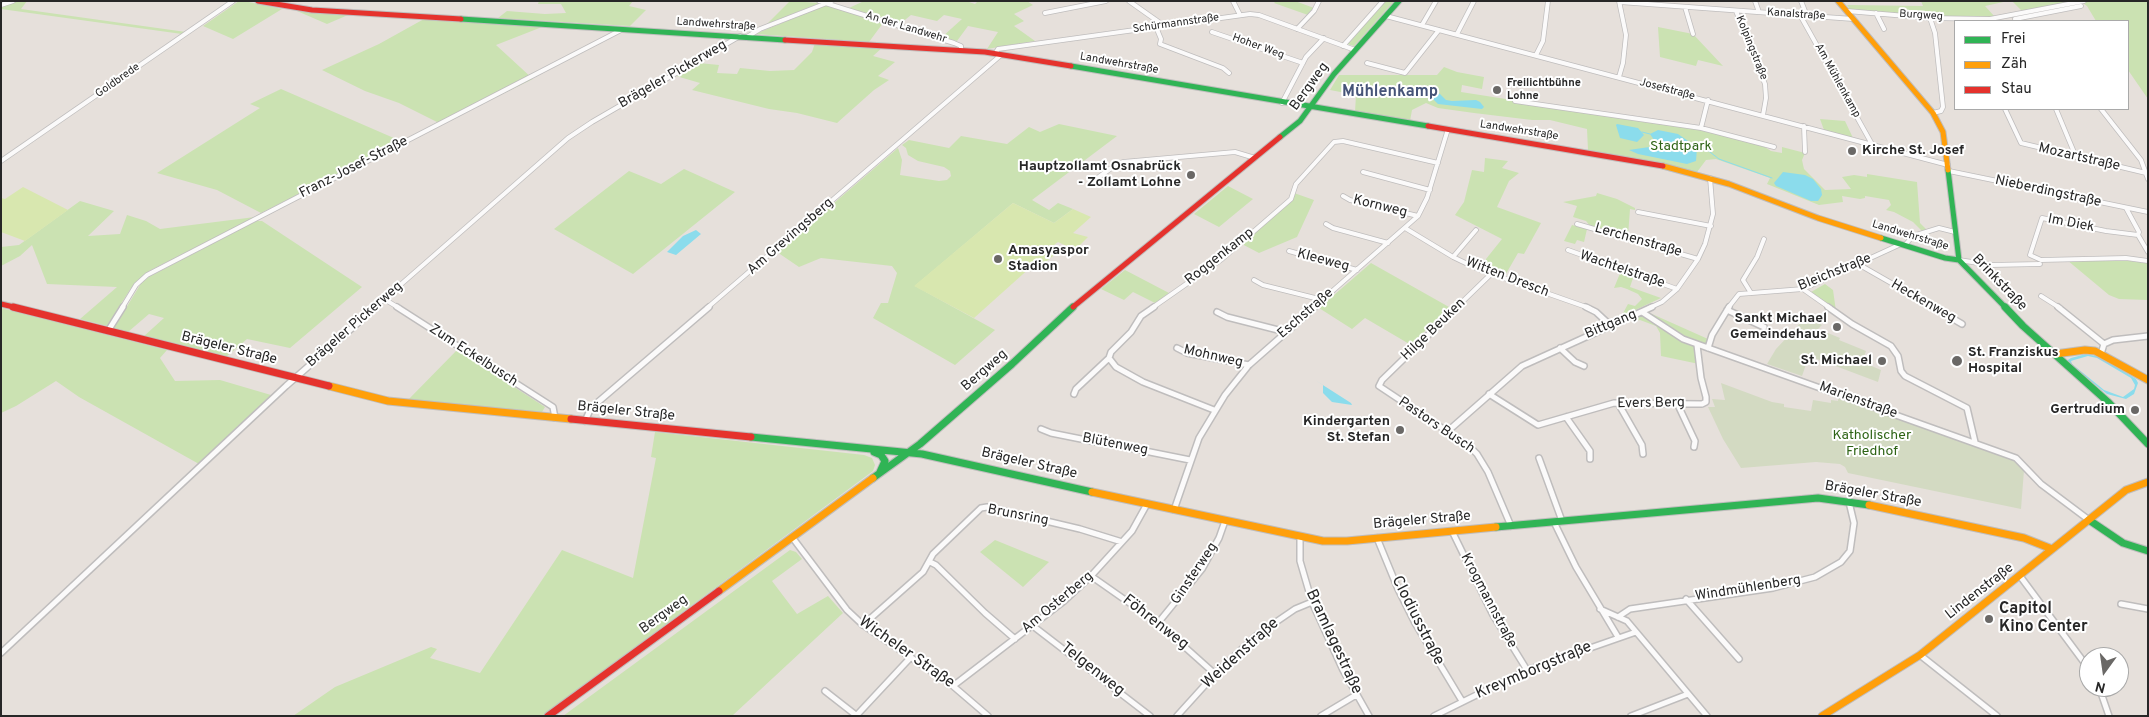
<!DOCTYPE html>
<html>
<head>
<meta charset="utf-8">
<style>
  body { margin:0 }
  #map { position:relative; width:2149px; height:717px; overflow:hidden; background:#e6e0db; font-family:Overpass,sans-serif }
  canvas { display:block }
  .frame { position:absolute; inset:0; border:2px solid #272727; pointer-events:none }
  .legend { position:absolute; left:1954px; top:20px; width:175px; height:90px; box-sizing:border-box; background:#fff; border:1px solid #a9a9a9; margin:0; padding:6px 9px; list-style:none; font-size:15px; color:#272727 }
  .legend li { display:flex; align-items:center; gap:10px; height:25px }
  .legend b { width:25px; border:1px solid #a9a9a9 }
  .north { position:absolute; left:2079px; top:647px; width:50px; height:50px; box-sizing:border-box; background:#fff; border:1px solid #a9a9a9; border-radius:50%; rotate:194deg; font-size:14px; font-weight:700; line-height:20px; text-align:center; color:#272727 }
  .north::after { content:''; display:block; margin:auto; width:18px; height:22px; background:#6a6866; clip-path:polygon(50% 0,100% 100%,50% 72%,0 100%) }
</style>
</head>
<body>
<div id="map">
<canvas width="2149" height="717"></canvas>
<div class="frame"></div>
<ul class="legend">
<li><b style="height:6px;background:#30b455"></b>Frei</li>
<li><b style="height:6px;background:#ff9f0a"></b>Zäh</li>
<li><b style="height:6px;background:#e5322d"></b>Stau</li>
</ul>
<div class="north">N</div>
</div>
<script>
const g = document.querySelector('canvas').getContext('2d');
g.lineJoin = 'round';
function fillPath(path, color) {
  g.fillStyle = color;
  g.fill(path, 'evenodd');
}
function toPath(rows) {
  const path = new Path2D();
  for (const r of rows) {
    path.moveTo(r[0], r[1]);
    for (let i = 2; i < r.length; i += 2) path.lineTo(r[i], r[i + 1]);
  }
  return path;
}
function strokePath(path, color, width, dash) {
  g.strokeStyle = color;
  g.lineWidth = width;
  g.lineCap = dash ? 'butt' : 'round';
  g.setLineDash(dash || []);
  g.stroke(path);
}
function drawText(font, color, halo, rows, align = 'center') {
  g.font = font + ' Overpass,sans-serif';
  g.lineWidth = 4;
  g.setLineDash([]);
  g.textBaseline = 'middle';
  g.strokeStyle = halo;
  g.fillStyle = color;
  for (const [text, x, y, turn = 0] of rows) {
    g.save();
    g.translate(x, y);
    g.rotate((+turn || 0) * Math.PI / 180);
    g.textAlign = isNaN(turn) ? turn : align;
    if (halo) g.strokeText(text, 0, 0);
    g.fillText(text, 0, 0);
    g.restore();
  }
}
fillPath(toPath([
  [1,1,27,1,21,9,186,32,182,34,1,9],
  [239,1,244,1,282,9,233,39,203,26],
  [539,1,633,1,629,6,646,10,630,26,498,18,507,11,545,14,566,13,561,4,538,4],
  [790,1,820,3,767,24],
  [864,1,966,1,975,4,978,1,1027,1,1033,5,1014,14,1024,21,1014,26,1035,41,987,49,998,32,968,26,957,41,942,37,962,19,944,15,937,21,911,15,900,24,849,8],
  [1276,1,1295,1,1314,8,1308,15,1274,3],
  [1386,1,1394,1,1354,46,1347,44],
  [1921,1,2008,1,1985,6,1995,17,1987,18,1934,17,1851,11,1847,5,1923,6],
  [2012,1,2075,1,2023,12],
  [2080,1,2148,1,2148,99,2128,70,2128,21,2096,21,2087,6],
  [826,5,883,23,869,42,755,34],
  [297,11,348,15,327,24],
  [424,19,542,27,496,45,533,79,441,124,399,103,365,91,322,70,379,44],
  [1658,27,1693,34,1723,66,1698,60,1696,66,1660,57],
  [815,43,883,47,873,56,895,62,878,76,889,80,874,90,837,123,797,113,769,109,692,90,700,83,676,76,699,63,719,65,717,73,737,74,740,68,770,71,794,70,812,52],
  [1444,67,1457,72,1484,77,1482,89,1462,85,1461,92,1704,130,1760,144,1771,151,1782,153,1782,147,1805,153,1802,160,1804,169,1825,190,1851,189,1842,177,1854,175,1867,177,1867,174,1917,182,1920,223,1926,229,1922,231,1913,222,1894,212,1886,210,1891,205,1889,200,1865,196,1865,198,1860,199,1842,196,1843,202,1819,205,1767,184,1770,178,1716,159,1706,160,1697,172,1588,150,1587,129,1550,120,1532,120,1474,113,1438,108,1426,103,1412,110,1410,121,1355,112,1356,95,1330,90,1339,75,1437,75],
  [281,89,403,142,261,213,217,190,157,173,260,108,250,104],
  [1820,119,1845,121,1853,138,1824,130],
  [1059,124,1117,136,1032,200,1049,210,1058,203,1073,209,1054,223,1013,203,915,286,995,330,955,365,873,318,881,303,888,303,897,273,892,266,821,258,799,267,777,252,898,148,902,160,900,175,939,181,947,180,951,176,950,171,944,167,918,161,908,155,906,148,902,145,909,140,949,148,961,136,1007,144,1029,127,1040,132],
  [1485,158,1508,161,1502,168,1519,173,1509,181,1497,207,1541,223,1524,254,1518,253,1503,279,1478,269,1502,239,1455,215,1464,202,1472,170,1484,172],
  [684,169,735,192,633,274,554,229,629,171,661,184],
  [1228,186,1253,199,1219,227,1194,214],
  [1294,193,1314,200,1297,237,1259,253,1240,243,1291,199],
  [1597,193,1617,199,1635,208,1635,210,1630,209,1628,236,1590,226,1586,221,1573,217,1577,206,1563,202,1596,196],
  [80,201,114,211,88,236,120,234,127,215,146,221,160,229,255,217,149,271,131,288,107,326,80,319,117,287,47,284,32,245,20,256,1,266,1,247,19,245],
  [256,221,262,221,362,287,290,348,247,339,225,358,143,337,164,318,149,314,128,332,114,328,143,280],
  [1572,225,1587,229,1584,242,1577,240,1575,244,1564,241],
  [2067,260,2130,261,2148,263,2148,300,2119,299,2109,295],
  [1371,263,1449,307,1411,345,1365,318,1352,329,1319,308],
  [1125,270,1169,293,1155,303,1133,292,1124,300,1101,289],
  [1621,271,1634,275,1630,287,1661,298,1620,317,1618,315,1622,315,1628,304,1635,306,1642,299,1638,294,1627,289,1621,287,1614,288],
  [1825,284,1833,290,1836,311,1811,292],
  [1,308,167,350,160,358,175,381,220,380,271,395,199,464,79,397,56,381,16,406,1,413],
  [1642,312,1652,314,1708,339,1708,348,1698,345,1699,364,1661,356,1660,333,1656,326,1640,320,1635,321,1630,317],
  [457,350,545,407,542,412,408,400],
  [655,432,864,455,872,458,875,465,873,471,542,716,293,716,335,687,431,647,437,649,430,658,480,673,562,550,633,578,656,458,651,457],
  [995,540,1049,562,1023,587,980,552],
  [790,550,796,552,802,559,772,581,797,614,828,596,843,613,732,716,563,716]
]), '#cbe2b2');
fillPath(toPath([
  [1807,316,1822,325,1818,329,1840,338,1839,340,1866,351,1862,362,1881,370,1878,382,1809,356,1802,376,1767,364,1776,349],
  [1721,383,1772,402,1784,404,1784,407,1811,411,1813,400,1831,403,1831,400,1838,401,1838,396,2015,461,2024,470,2021,509,1848,473,1845,467,1840,464,1816,462,1741,468,1723,439,1708,407,1715,407,1712,399,1725,400]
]), '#d3dac2');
fillPath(toPath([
  [23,187,68,210,25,241,1,232,1,198,5,199],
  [1013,203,1054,223,1073,209,1091,217,1073,233,1088,237,1075,250,1058,242,1050,248,1058,252,1037,269,1032,266,974,318,914,286]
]), '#d8e7af');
fillPath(toPath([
  [1430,91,1440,94,1446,100,1452,101,1476,100,1480,102,1484,107,1482,109,1438,104,1428,94],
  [1617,124,1638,128,1644,135,1637,142,1620,138,1616,125],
  [1658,130,1678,134,1691,143,1706,149,1697,148,1696,161,1687,164,1638,154,1629,150,1656,146,1656,143,1650,134],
  [1783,172,1805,175,1813,179,1821,189,1822,195,1818,201,1811,201,1776,186,1774,183],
  [696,230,701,234,676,255,667,252,683,236],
  [2086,354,2100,357,2136,379,2138,383,2134,394,2126,399,2107,394,2068,363,2068,360,2071,358],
  [2088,356,2097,358,2131,378,2135,385,2134,389,2123,397,2104,390,2072,364,2071,361,2074,360],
  [1315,380,1351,403,1352,405,1332,402,1323,393,1323,385]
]), '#8bdcec');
strokePath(toPath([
  [1642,132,1650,134],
  [1706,149,1719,159,1772,178]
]), '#8bdcec', 1);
const streetFar1 = toPath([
  [819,1,954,43,961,46,961,49],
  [1129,1,1163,25],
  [1233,1,1240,15],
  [1619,1,1626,35,1623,63,1619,77],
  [1755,1,1759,12],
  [1801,1,1807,16],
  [1620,2,1853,19],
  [1,5,13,1],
  [1685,7,1693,34],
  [1736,11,1765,84,1766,98,1763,115],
  [1847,11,1930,18,1990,19,2084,1],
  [1045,13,1106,1],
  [1876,13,1884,29],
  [1800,15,1873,146],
  [1386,16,1948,165],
  [1930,18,1935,33,1943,107,1941,111,1933,113],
  [2015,19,2081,6],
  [1422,25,1436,1],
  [1156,27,1161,39,1160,44,1223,68,1229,73],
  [1297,29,1314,11,1319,1],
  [1212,32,1303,63],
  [1457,34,1474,1],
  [747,37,760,29,832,1],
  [1343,46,1383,1],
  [995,54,998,49,1250,14,1259,15,1355,50],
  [1536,55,1543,41,1548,1],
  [1367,63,1405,73,1439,30],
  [1515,101,1701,128,1774,147],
  [1282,103,1306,57,1324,38],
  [2005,109,2021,143,2146,173],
  [2056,109,2076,157],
  [2101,109,2141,160,2148,179],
  [1804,126,1805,152],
  [1701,128,1708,100],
  [1,161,233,1],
  [1949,171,2148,212],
  [1363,172,1430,190],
  [1096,179,1117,164,1123,162,1235,152,1255,158],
  [1343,196,1350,200,1418,216],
  [2126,208,2139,232,2138,235,2106,231,2042,218,2030,255,2041,260,2126,258,2148,261],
  [1638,212,1711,226],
  [1326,224,1333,228,1388,243],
  [1577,224,1698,259],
  [1405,228,1453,257,1478,269,1589,308],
  [2138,235,2148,252],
  [1905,245,1913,236,1939,228,1955,232],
  [1568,250,1677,289],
  [1289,251,1357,270],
  [1453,257,1476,230],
  [1959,260,1991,265,2040,264],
  [1858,264,1935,308],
  [1254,280,1263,285,1323,300],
  [1803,289,1830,308],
  [1751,293,1743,280,1757,257,1764,239],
  [2041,296,2060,308],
  [384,299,399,308],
  [122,308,136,285,147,275,623,29],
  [374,308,568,138,592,122,740,36],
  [707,308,1001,55],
  [1152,308,1222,259,1291,199,1296,184,1334,142,1343,141,1438,163],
  [1313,308,1418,216,1427,198,1448,129],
  [1456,308,1490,275],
  [1649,308,1662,302,1677,289,1698,259,1705,244,1713,214,1710,178],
  [1728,308,1739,294,1803,289,1901,244]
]);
const street = toPath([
  [397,307,553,407,555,418],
  [1457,307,1382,380,1379,386,1469,446,1477,454,1488,472,1511,526],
  [1586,307,1596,312,1610,325],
  [1828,307,1852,324,1891,346,1898,356,1901,371,1905,376,1967,408,1975,442],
  [1933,307,1962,324],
  [2058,307,2104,344],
  [1727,310,1764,327],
  [1217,312,1227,317,1286,332],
  [1642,312,1683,339,2016,458,2041,484,2089,520],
  [108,331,123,307],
  [1177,348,1187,353,1249,365],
  [1560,348,1575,362,1584,366],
  [1708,348,1712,335,1729,307],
  [2101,354,2104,344,2113,340,2148,336],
  [1109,358,1116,367,1143,382,1214,410],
  [1074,394,1076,389,1109,358,1111,352,1131,332,1141,316,1154,307],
  [1489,394,1538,425,1614,403,1702,404,1706,402,1706,397,1701,378,1697,345],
  [1618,403,1642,445,1643,454],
  [1677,403,1695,441,1694,447],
  [1566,417,1590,451,1590,459],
  [585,421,591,408,709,307],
  [1041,429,1051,433,1096,442,1108,441,1120,446,1190,460],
  [1448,431,1522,366,1652,307],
  [1539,458,1562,521],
  [1174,510,1199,438,1225,395,1249,365,1315,307],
  [1554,522,1576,567,1618,637],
  [1452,531,1493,615,1527,670],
  [792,537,847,610,863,625,953,686,988,716],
  [1300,537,1300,561,1312,602,1343,670,1369,716],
  [1377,538,1398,589,1415,623,1462,701],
  [930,562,936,565,985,613,1015,639],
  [1091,576,1158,623,1215,674],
  [2020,576,2089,669],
  [1686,599,1739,659],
  [2121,604,2148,609],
  [1600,609,1627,621,1707,716],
  [1618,617,1630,609,1773,588,1815,577,1841,562,1850,551,1854,523,1849,502],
  [1158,623,1202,569,1219,538,1225,521],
  [863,625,923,572,933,554,981,508,987,507,1080,529,1122,542],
  [1033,626,1150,716],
  [1,653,286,386,376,307],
  [1920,655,1997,716],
  [953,686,1064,601,1091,576,1132,531,1147,504],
  [2099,687,2109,716],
  [825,691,857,716],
  [856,716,911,657],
  [1177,716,1215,674,1257,635,1295,609,1312,602],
  [1321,716,1356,695],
  [1434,716,1527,670,1636,632],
  [1631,716,1688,694]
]);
const fastFar1 = toPath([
  [461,19,785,40],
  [1071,66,1428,126],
  [1280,137,1300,121,1334,74,1399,1],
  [1948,170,1959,260,2006,308],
  [1881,238,1945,258,1959,260],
  [1072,308,1073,307]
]);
const fast = toPath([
  [2005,307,2023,326,2108,402,2148,444],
  [751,437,922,454,1092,492],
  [874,452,881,455,885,461,880,472],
  [873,478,920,444,1012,364,1073,307],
  [2089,520,2123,543,2148,551],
  [1496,527,1818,498,1869,505]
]);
const slowFar1 = toPath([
  [1838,1,1933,113,1943,132,1948,170],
  [1663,166,1729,184,1818,218,1881,238]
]);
const slow = toPath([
  [2055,354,2085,350,2095,351,2148,380],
  [329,386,388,401,571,419],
  [1092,492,1323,541,1347,541,1496,527],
  [1869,505,2024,538,2052,549],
  [719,591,873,478],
  [1822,716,1920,655,2126,490,2148,482]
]);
const jamFar1 = toPath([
  [258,1,312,10,461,19],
  [785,40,985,52,1071,66],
  [1428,126,1663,166],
  [1,304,18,308],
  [1073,307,1280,137]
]);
const jam = toPath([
  [13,307,329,386],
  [571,419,751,437],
  [548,716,719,591]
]);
strokePath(streetFar1, '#bfbdbd', 5.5);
strokePath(street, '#bfbdbd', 8);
strokePath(fastFar1, '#bfbdbd', 7);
strokePath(fast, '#bfbdbd', 9);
strokePath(slowFar1, '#bfbdbd', 7);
strokePath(slow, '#bfbdbd', 9);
strokePath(jamFar1, '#bfbdbd', 7);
strokePath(jam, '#bfbdbd', 9);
strokePath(streetFar1, '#fbfafa', 4);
strokePath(street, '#fbfafa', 5);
strokePath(fastFar1, '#30b455', 5);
strokePath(fast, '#30b455', 7);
strokePath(slowFar1, '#ff9f0a', 5);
strokePath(slow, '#ff9f0a', 7);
strokePath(jamFar1, '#e5322d', 5);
strokePath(jam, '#e5322d', 7);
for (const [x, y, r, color] of [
  [1497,90,5,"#6a6866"],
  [1852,151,5,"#6a6866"],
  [1191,175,5,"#6a6866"],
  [998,259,5,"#6a6866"],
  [1837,327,5,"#6a6866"],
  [1882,361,5,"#6a6866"],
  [1957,361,6,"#6a6866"],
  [2135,410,5,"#6a6866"],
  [1400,430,5,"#6a6866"],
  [1989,619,5,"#6a6866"]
]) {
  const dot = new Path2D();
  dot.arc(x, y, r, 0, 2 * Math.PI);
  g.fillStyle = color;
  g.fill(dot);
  strokePath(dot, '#fff', 2);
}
drawText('11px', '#272727', '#fff', [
  ["Kanalstraße",1796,15,4],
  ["Burgweg",1921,16,4],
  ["Schürmannstraße",1176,24,-8],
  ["Landwehrstraße",716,25,4],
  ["An der Landwehr",906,28,17],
  ["Hoher Weg",1258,47,20],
  ["Kolpingstraße",1751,48,68],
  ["Landwehrstraße",1119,64,10],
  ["Goldbrede",118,81,-35],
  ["Am Mühlenkamp",1837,81,61],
  ["Josefstraße",1667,90,15],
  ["Landwehrstraße",1519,131,9],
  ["Landwehrstraße",1910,236,17]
]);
drawText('bold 11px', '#272727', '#fff', [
  ["Freilichtbühne",1507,84],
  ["Lohne",1507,97]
], 'left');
drawText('14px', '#272727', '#fff', [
  ["Brägeler Pickerweg",673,75,-30],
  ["Bergweg",1310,87,-54],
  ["Mozartstraße",2079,158,13],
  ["Franz-Josef-Straße",354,168,-27],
  ["Nieberdingstraße",2048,192,12],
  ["Kornweg",1380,207,14],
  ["Im Diek",2071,224,11],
  ["Am Grevingsberg",791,237,-41],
  ["Lerchenstraße",1638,241,16],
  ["Roggenkamp",1220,257,-38],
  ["Kleeweg",1323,261,15],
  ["Wachtelstraße",1622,270,19],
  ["Bleichstraße",1835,273,-22],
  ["Witten Dresch",1507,278,21],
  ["Brinkstraße",1999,283,46],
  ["Heckenweg",1923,302,30],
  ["Eschstraße",1306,314,-41],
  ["Brägeler Pickerweg",355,325,-41],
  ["Bittgang",1611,325,-23],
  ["Hilge Beuken",1434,330,-44],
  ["Brägeler Straße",229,349,14],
  ["Zum Eckelbusch",473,356,33],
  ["Mohnweg",1213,357,13],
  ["Bergweg",985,371,-41],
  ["Marienstraße",1858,401,20],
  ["Evers Berg",1651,404,-1],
  ["Brägeler Straße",626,412,6],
  ["Pastors Busch",1436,426,34],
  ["Blütenweg",1115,445,11],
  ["Brägeler Straße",1029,464,13],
  ["Brägeler Straße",1873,495,10],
  ["Brunsring",1018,516,11],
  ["Brägeler Straße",1422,521,-5],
  ["Ginsterweg",1195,574,-56],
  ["Windmühlenberg",1748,589,-9],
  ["Lindenstraße",1980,592,-38],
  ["Krogmannstraße",1488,601,62],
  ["Am Osterberg",1058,603,-40],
  ["Bergweg",664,615,-36]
]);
drawText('14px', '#2e6416', '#fff', [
  ["Stadtpark",1681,147],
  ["Katholischer",1872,436],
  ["Friedhof",1872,452]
]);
drawText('bold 14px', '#272727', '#fff', [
  ["Kirche St. Josef",1862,151,"left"],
  ["Hauptzollamt Osnabrück",1181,167],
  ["- Zollamt Lohne",1181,183],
  ["Amasyaspor",1008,251,"left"],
  ["Stadion",1008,267,"left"],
  ["Sankt Michael",1827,319],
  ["Gemeindehaus",1827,335],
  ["St. Franziskus",1968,353,"left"],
  ["Hospital",1968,369,"left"],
  ["St. Michael",1872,361],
  ["Gertrudium",2125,410],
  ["Kindergarten",1390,422],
  ["St. Stefan",1390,438]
], 'right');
drawText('bold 16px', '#465478', '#fff', [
  ["Mühlenkamp",1390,93]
]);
drawText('bold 16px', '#272727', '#fff', [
  ["Capitol",1999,610],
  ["Kino Center",1999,628]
], 'left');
drawText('16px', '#272727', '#fff', [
  ["Clodiusstraße",1417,621,63],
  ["Föhrenweg",1155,623,38],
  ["Bramlagestraße",1333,642,65],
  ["Wicheler Straße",906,653,35],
  ["Weidenstraße",1241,654,-42],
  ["Telgenweg",1092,670,38],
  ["Kreymborgstraße",1534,671,-23]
]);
</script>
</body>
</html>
